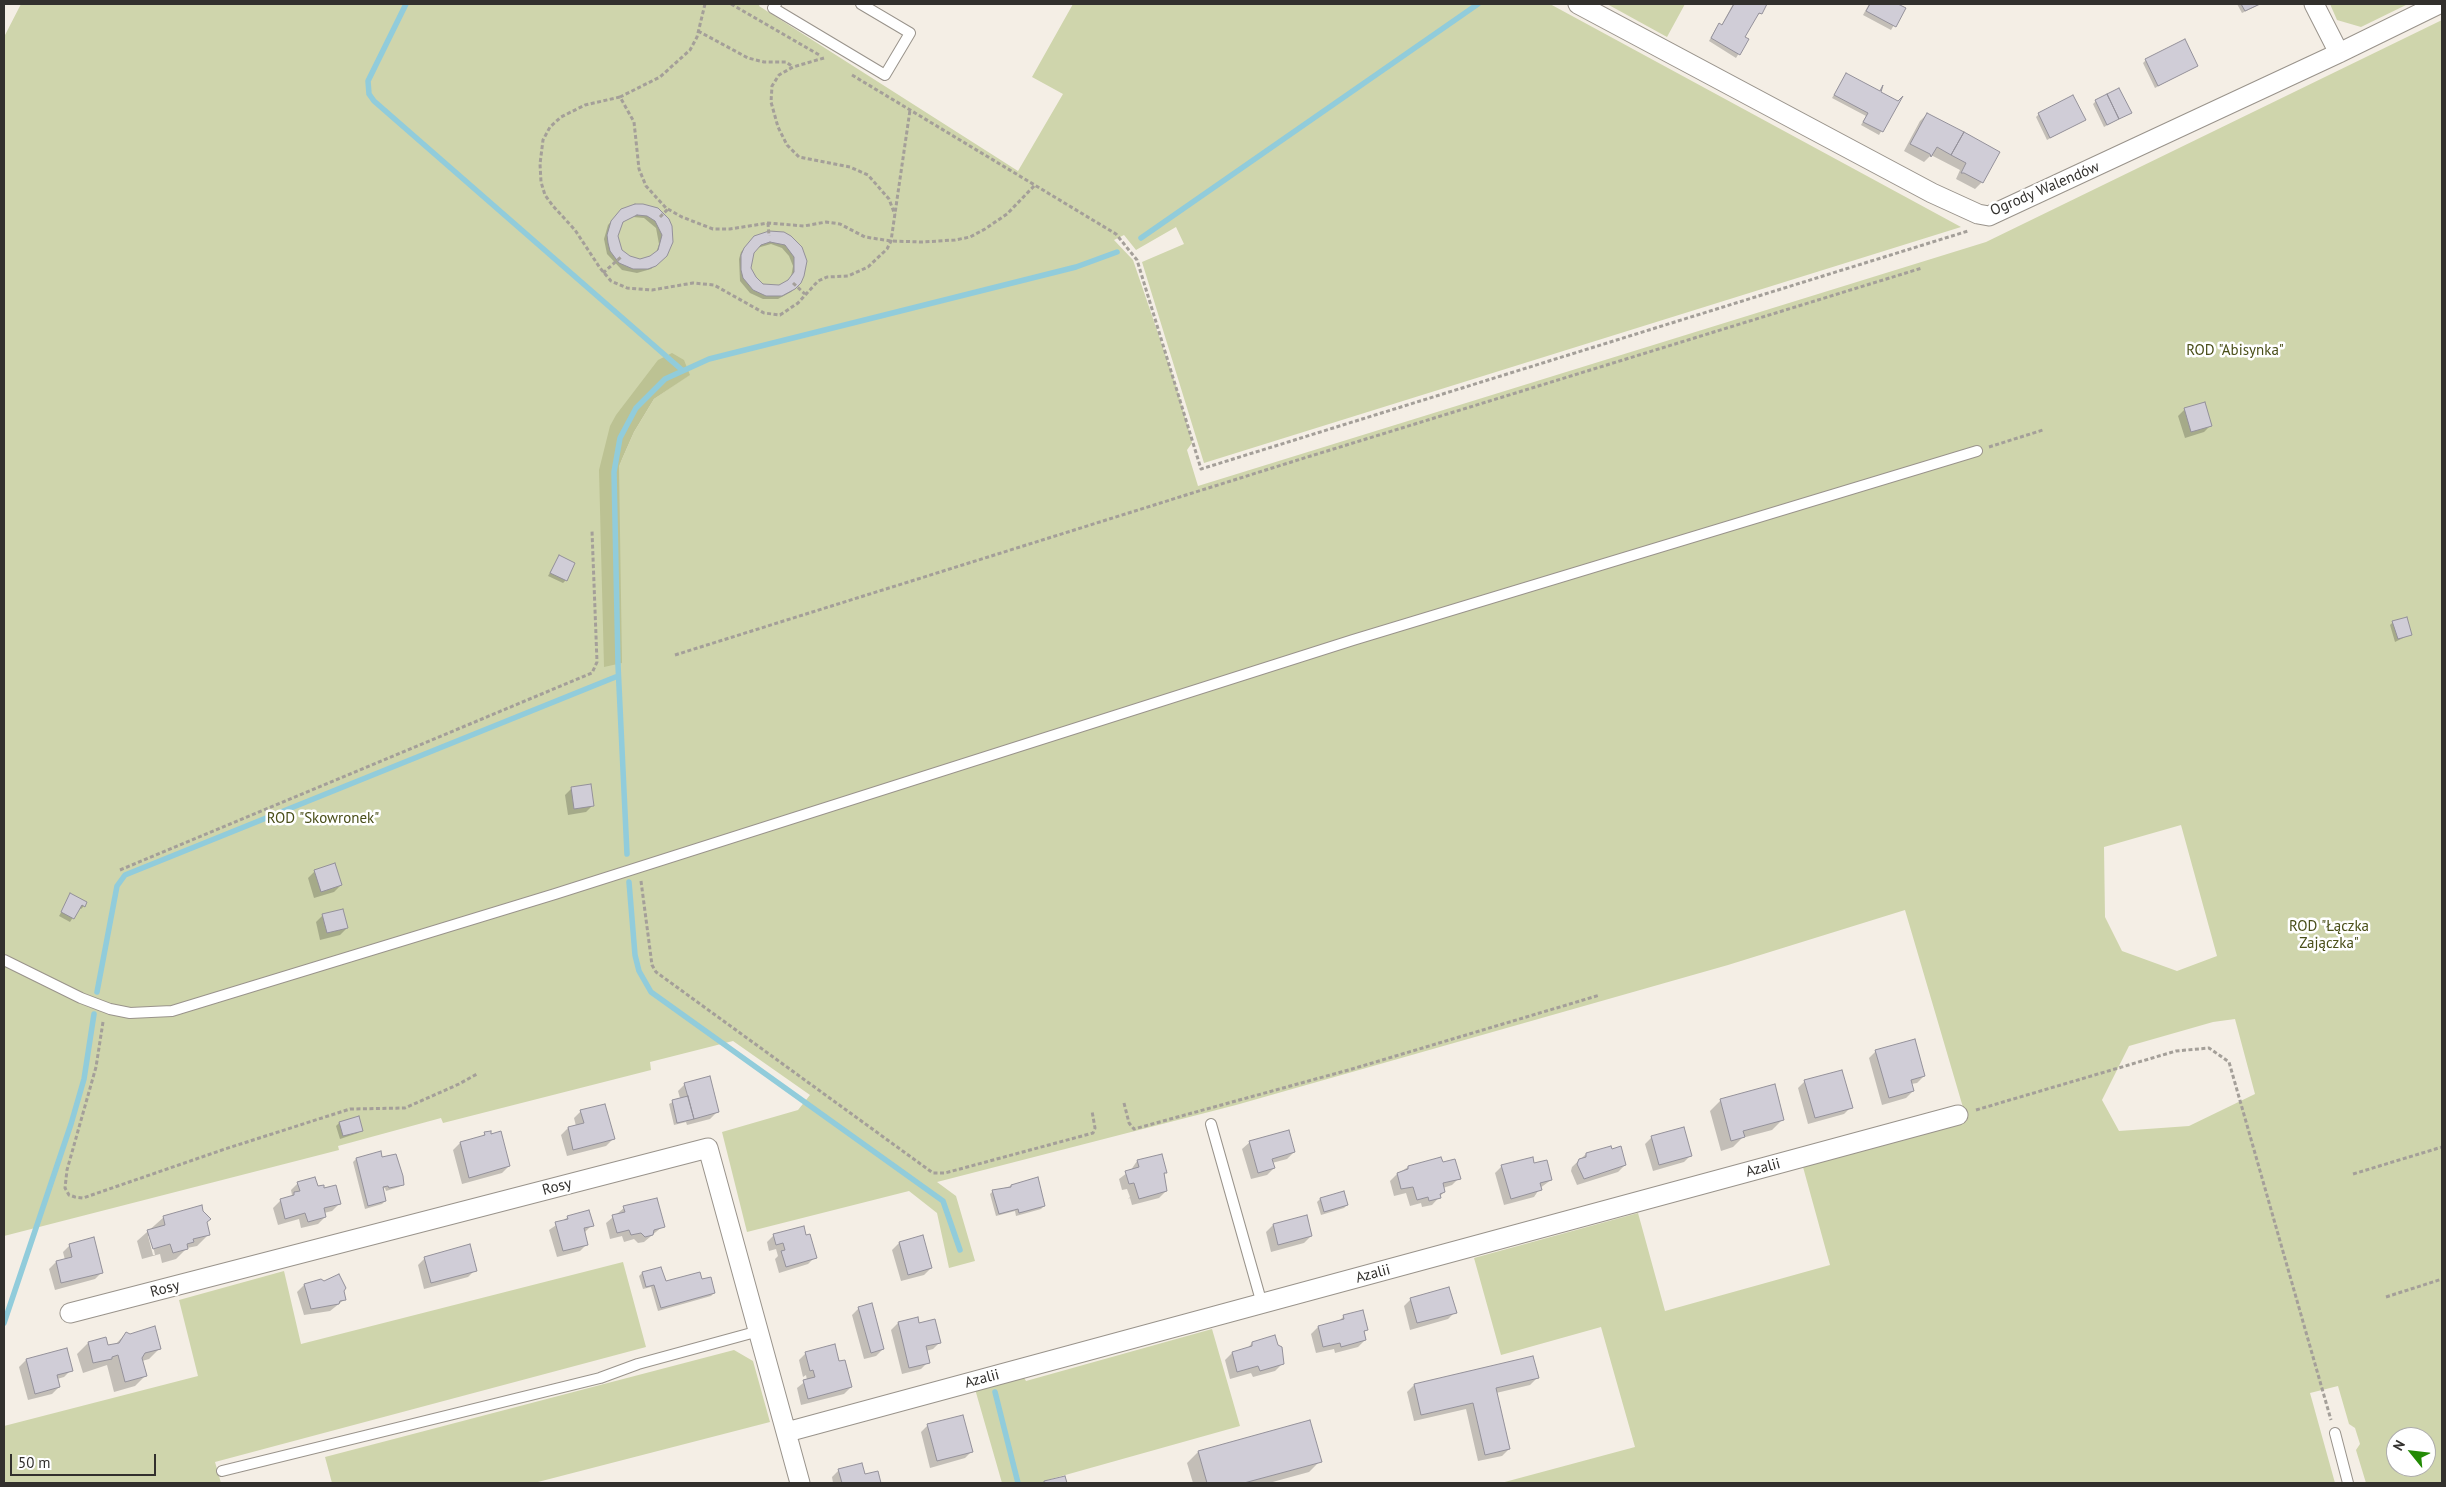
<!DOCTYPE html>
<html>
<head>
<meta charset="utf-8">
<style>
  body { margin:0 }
  #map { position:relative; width:2446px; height:1487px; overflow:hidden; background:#f4eee5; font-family:"PT Sans",sans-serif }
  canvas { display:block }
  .frame { position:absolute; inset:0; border:5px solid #32302d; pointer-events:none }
  .north { position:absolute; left:2386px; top:1427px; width:50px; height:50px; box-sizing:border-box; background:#fff; border:1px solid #adacab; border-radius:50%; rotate:299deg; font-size:14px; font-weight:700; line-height:20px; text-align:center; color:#32302d }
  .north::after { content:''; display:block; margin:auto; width:18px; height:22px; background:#238b05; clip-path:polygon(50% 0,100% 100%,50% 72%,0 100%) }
  .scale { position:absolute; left:10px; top:1454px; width:146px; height:22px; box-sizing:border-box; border:2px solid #32302d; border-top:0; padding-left:6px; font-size:15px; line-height:18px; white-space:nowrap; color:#32302d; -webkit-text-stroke:4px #fff; paint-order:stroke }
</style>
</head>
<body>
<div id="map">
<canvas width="2446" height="1487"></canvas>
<div class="frame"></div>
<div class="north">N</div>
<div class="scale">50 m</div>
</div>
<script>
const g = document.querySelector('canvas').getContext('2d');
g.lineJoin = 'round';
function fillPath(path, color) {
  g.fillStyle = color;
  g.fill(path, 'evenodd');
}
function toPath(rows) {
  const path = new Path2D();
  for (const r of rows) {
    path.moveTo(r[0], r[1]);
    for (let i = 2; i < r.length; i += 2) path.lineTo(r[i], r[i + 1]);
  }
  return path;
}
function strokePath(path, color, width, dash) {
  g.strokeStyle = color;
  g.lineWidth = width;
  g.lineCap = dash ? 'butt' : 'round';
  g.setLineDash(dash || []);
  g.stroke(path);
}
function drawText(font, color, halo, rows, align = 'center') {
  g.font = font + ' "PT Sans",sans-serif';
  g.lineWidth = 5;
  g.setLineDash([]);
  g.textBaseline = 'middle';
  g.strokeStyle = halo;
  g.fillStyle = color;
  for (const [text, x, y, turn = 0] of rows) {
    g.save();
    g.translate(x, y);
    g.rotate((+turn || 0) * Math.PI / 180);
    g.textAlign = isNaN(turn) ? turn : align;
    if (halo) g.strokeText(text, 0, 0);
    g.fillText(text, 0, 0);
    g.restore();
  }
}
fillPath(toPath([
  [21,4,760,4,759,6,1018,171,1063,94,1032,77,1073,4,1550,4,1961,227,1204,463,1142,262,1184,244,1176,227,1136,250,1124,235,1114,240,1133,260,1176,386,1191,438,1192,443,1187,450,1198,486,1986,242,2442,20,2442,1483,2366,1483,2356,1450,2360,1444,2355,1428,2349,1424,2338,1386,2310,1393,2335,1483,1501,1483,1635,1447,1601,1327,1501,1355,1474,1258,1638,1213,1665,1311,1830,1265,1803,1167,1967,1121,1905,910,1728,965,1236,1105,937,1182,956,1196,975,1261,949,1268,937,1213,909,1191,747,1232,722,1132,798,1110,810,1095,733,1041,650,1062,651,1070,443,1123,441,1118,338,1146,339,1150,4,1236,4,37],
  [658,361,689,375,654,399,634,432,619,466],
  [2181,825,2217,956,2177,971,2122,951,2105,917,2104,847],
  [2235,1019,2255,1094,2189,1126,2119,1131,2102,1100,2129,1046,2213,1022],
  [2396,1437,2426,1437,2426,1467,2396,1467],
  [1607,4,1685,4,1667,37],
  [2330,4,2408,4,2361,27,2337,20],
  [623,1262,646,1347,215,1462,221,1483,4,1483,4,1426,198,1376,179,1300,284,1271,301,1344],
  [1212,1329,1240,1426,1044,1481,1044,1483,1002,1483,975,1389,1023,1376,1026,1381],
  [734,1350,753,1361,770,1422,534,1483,332,1483,325,1457]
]), '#cfd5ac');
fillPath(toPath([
  [672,353,684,360,690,375,654,399,634,432,619,466,622,663,604,667,599,470,610,426,616,415,658,360]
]), '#bcc293');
fillPath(toPath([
  [1733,4,1766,4,1761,13,1756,16,1744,38,1747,40,1736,58,1709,41,1716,28,1719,25,1721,26],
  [1869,4,1896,4,1904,8,1891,30,1863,15],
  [2237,4,2261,4,2242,13],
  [2146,60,2196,66,2155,88,2143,63],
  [1846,74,1898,102,1879,135,1861,125,1866,116,1832,98],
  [2096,101,2130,113,2104,127,2093,104],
  [1927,114,1982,182,1975,189,1956,179,1960,170,1931,155,1924,162,1904,151,1920,121],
  [2039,114,2084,120,2047,140,2036,117],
  [622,210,668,220,663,259,651,269,637,273,622,270,607,254,604,239,608,225],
  [633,217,644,218,656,228,659,244,656,253,651,257,635,260,625,255,618,246,617,230,624,221],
  [755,237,791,237,800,282,791,292,778,299,763,299,750,293,740,281,739,259,741,252],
  [771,244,782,248,789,256,793,266,791,277,784,284,768,287,755,278,750,268,751,257,757,248],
  [2185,409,2211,425,2204,432,2185,438,2178,416],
  [559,556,566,580,563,583,548,576],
  [2393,622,2411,634,2395,642,2390,625],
  [572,788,593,805,586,812,568,815,565,795],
  [315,871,341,885,334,892,314,898,308,878],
  [71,895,84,906,81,909,79,908,70,922,59,916],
  [323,915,347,928,340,935,320,940,316,922],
  [1876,1051,1924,1076,1917,1083,1911,1084,1913,1091,1906,1098,1882,1105,1869,1058],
  [1805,1081,1851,1107,1844,1114,1808,1124,1798,1088],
  [685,1084,717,1112,710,1119,687,1125,686,1122,674,1125,669,1104,680,1098,678,1091],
  [1721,1100,1783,1119,1772,1130,1742,1138,1733,1147,1721,1151,1710,1111],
  [581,1111,613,1139,606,1146,567,1156,561,1135,568,1128,576,1126,574,1118],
  [339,1123,361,1130,358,1133,340,1139,336,1126],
  [485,1133,509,1166,502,1173,462,1184,453,1150,460,1143,481,1138],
  [1652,1137,1691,1155,1684,1162,1653,1171,1645,1144],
  [1250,1142,1294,1152,1287,1159,1272,1163,1274,1168,1267,1175,1251,1179,1242,1149],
  [380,1153,381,1159,402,1184,399,1187,386,1191,385,1188,382,1189,385,1201,382,1204,365,1209,353,1162,356,1159],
  [1586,1154,1625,1165,1618,1172,1577,1185,1571,1171,1572,1167],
  [1137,1161,1166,1172,1163,1175,1166,1191,1159,1198,1132,1205,1130,1198,1128,1199,1130,1197,1127,1189,1122,1190,1119,1179,1131,1170],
  [1442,1164,1459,1178,1452,1185,1443,1188,1444,1192,1432,1205,1422,1207,1421,1203,1410,1206,1406,1193,1394,1196,1390,1181,1397,1174,1408,1167],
  [1534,1165,1551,1180,1540,1188,1534,1197,1504,1205,1495,1173,1502,1166],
  [298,1183,317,1188,339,1204,332,1211,324,1213,325,1217,318,1224,301,1228,299,1219,278,1225,273,1208,280,1201,290,1198,292,1195,291,1190],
  [1011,1186,1044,1206,1041,1209,1016,1216,1015,1211,996,1216,990,1194,993,1191],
  [1320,1199,1347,1205,1344,1208,1321,1215,1317,1202],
  [624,1208,663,1226,644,1242,638,1243,634,1239,624,1242,622,1236,610,1239,606,1223],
  [164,1217,206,1223,208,1235,197,1246,187,1248,176,1259,162,1263,160,1254,142,1259,137,1241],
  [148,1236,151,1236,155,1255,153,1255],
  [568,1217,592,1225,584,1233,587,1244,580,1251,557,1257,549,1230],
  [1273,1225,1311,1236,1304,1243,1271,1252,1266,1232],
  [774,1235,815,1257,808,1264,779,1273,775,1259,778,1256,776,1249,769,1251,767,1242],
  [899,1243,931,1268,924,1275,901,1281,892,1250],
  [70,1245,102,1272,95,1279,55,1290,49,1269,56,1262,65,1260,63,1252],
  [425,1258,475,1270,468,1277,424,1289,418,1265],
  [642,1273,665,1283,701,1281,714,1293,711,1296,658,1311,651,1287,643,1289,639,1276],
  [304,1285,342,1291,345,1299,330,1311,304,1315,297,1292],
  [1411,1299,1455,1312,1448,1319,1410,1330,1404,1306],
  [859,1308,883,1349,876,1356,864,1359,852,1315],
  [1344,1316,1367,1329,1363,1333,1365,1340,1358,1347,1335,1353,1334,1349,1316,1353,1311,1334,1318,1327,1338,1322],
  [898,1323,918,1325,940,1342,933,1349,926,1351,928,1362,921,1369,902,1374,891,1330],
  [126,1333,160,1348,149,1359,142,1361,146,1375,135,1386,114,1392,107,1365,83,1373,77,1354,88,1343,107,1346,115,1345],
  [1252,1343,1282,1364,1275,1371,1253,1377,1251,1373,1230,1379,1225,1360,1232,1353,1246,1350],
  [66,1350,71,1370,64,1377,57,1379,59,1387,52,1394,28,1400,19,1367,26,1360],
  [806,1353,839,1363,851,1387,844,1394,801,1405,797,1388,807,1380,806,1375,803,1377,799,1360],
  [1537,1378,1530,1385,1496,1393,1509,1449,1502,1456,1478,1461,1466,1409,1414,1421,1407,1392,1414,1385],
  [1309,1422,1320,1461,1309,1472,1269,1483,1193,1483,1187,1463,1198,1452],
  [928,1425,972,1451,965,1458,930,1468,921,1432],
  [839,1470,864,1476,877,1473,880,1483,833,1483,832,1477]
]), '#0003');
strokePath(toPath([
  [406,4,368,81,369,94,374,101,682,370],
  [1141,238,1478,4],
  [627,854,618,665,614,472,620,438,636,408,665,379,709,359,1076,267,1117,252],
  [629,882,635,955,639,971,651,992,943,1201,960,1250],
  [97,992,117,886,125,875,618,676],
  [4,1323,71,1124,84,1079,94,1014],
  [995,1392,1018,1483]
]), '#91ccdb', 5.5);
const building = toPath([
  [1734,4,1767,4,1762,14,1759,13,1745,37,1749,39,1740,55,1711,38,1719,23,1722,25,1734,4],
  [1870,4,1898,4,1906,8,1896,27,1866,11,1870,4],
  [2241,4,2260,4,2245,11,2241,4],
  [2185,39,2198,66,2158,86,2145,59,2185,39],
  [1846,73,1880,91,1883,85,1881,92,1898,101,1903,96,1883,132,1863,122,1868,113,1834,95,1846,73],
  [2119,88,2132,113,2119,119,2107,94,2119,88],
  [2107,94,2119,119,2107,125,2095,100,2107,94],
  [2073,95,2086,120,2050,138,2038,113,2073,95],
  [1927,113,1964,132,1951,155,1937,147,1931,157,1930,154,1910,144,1927,113],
  [1964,132,2000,152,1983,183,1964,173,1961,173,1966,163,1951,155,1964,132],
  [635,204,643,204,658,208,669,219,672,226,673,242,667,256,656,266,648,269,633,269,619,263,610,251,608,243,607,235,611,221,621,209,635,204],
  [637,215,647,216,655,221,662,235,658,250,650,256,640,259,630,256,622,250,618,236,623,222,637,215],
  [769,231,784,232,791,236,802,247,807,261,804,276,801,283,795,289,782,296,766,296,753,290,743,278,741,270,741,255,744,248,754,236,769,231],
  [770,242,785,245,794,257,794,272,788,280,779,285,763,284,756,277,751,268,754,253,761,245,770,242],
  [2205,402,2212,426,2191,432,2184,408,2205,402],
  [559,555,575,563,567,581,550,573,559,555],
  [2407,617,2412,635,2398,639,2392,621,2407,617],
  [591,784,594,806,574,809,571,787,591,784],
  [335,863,342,885,321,892,314,870,335,863],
  [70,893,87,902,85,907,82,905,74,919,61,912,70,893],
  [343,909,348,928,327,933,322,914,343,909],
  [1915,1039,1925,1076,1911,1080,1914,1091,1889,1098,1875,1050,1915,1039],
  [1842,1070,1853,1108,1815,1118,1804,1080,1842,1070],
  [710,1076,719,1112,694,1119,684,1083,710,1076],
  [1775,1084,1784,1120,1743,1131,1745,1137,1731,1141,1720,1099,1775,1084],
  [688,1096,694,1119,677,1123,672,1100,688,1096],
  [605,1104,615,1139,573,1150,568,1127,584,1123,580,1110,605,1104],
  [359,1116,363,1131,343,1136,339,1122,359,1116],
  [1684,1127,1692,1156,1659,1165,1651,1136,1684,1127],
  [1289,1130,1295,1152,1272,1159,1275,1168,1258,1173,1249,1141,1289,1130],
  [491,1131,491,1134,501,1131,510,1166,469,1178,460,1142,485,1135,484,1132,491,1131],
  [1611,1146,1612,1149,1621,1146,1626,1165,1584,1179,1577,1164,1579,1159,1586,1157,1586,1153,1611,1146],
  [381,1151,382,1157,396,1154,403,1176,404,1185,389,1188,388,1186,383,1187,386,1201,368,1206,356,1158,381,1151],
  [1162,1154,1167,1173,1164,1173,1167,1191,1139,1199,1134,1183,1129,1184,1125,1171,1139,1167,1137,1160,1162,1154],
  [1441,1157,1443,1162,1455,1159,1461,1179,1443,1183,1445,1192,1440,1194,1441,1198,1429,1201,1428,1197,1417,1200,1413,1187,1401,1189,1397,1173,1408,1169,1408,1166,1441,1157],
  [1533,1157,1534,1163,1547,1160,1552,1180,1540,1183,1542,1190,1511,1199,1501,1165,1533,1157],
  [315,1177,318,1186,324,1185,324,1188,336,1185,341,1204,324,1208,326,1217,308,1222,305,1213,285,1219,280,1199,294,1195,294,1192,300,1191,297,1182,315,1177],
  [1038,1177,1045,1206,1019,1213,1018,1209,999,1214,992,1190,1011,1187,1011,1185,1038,1177],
  [1344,1191,1348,1205,1324,1212,1320,1198,1344,1191],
  [657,1198,665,1227,654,1230,653,1235,645,1237,641,1233,631,1235,629,1230,617,1233,612,1215,625,1212,623,1206,657,1198],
  [202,1205,203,1211,211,1219,207,1222,210,1235,193,1239,194,1242,187,1244,188,1249,173,1253,170,1244,153,1249,147,1230,165,1225,163,1216,202,1205],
  [589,1210,594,1226,584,1228,588,1245,563,1251,555,1222,568,1219,567,1216,589,1210],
  [1307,1215,1312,1236,1278,1245,1273,1224,1307,1215],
  [804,1226,806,1235,810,1234,817,1258,786,1267,781,1251,785,1250,783,1243,776,1245,773,1234,804,1226],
  [923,1235,932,1268,908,1275,899,1242,923,1235],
  [94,1237,103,1273,61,1283,56,1261,72,1257,69,1244,94,1237],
  [470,1244,477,1271,431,1283,424,1257,470,1244],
  [661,1267,666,1281,700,1272,702,1279,711,1277,715,1293,661,1308,654,1285,646,1287,642,1272,661,1267],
  [339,1274,346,1288,344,1291,346,1300,340,1301,339,1304,311,1309,304,1284,321,1279,324,1281,339,1274],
  [1449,1287,1457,1313,1417,1323,1410,1298,1449,1287],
  [872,1303,884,1349,871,1353,858,1307,872,1303],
  [1363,1310,1368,1330,1364,1331,1366,1340,1341,1347,1340,1343,1323,1347,1318,1326,1344,1319,1343,1315,1363,1310],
  [918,1317,919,1323,935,1319,941,1343,926,1346,930,1363,909,1368,898,1322,918,1317],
  [155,1326,161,1349,145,1353,142,1358,147,1376,125,1382,118,1355,112,1357,112,1359,93,1363,88,1342,106,1337,108,1345,119,1343,126,1332,130,1334,155,1326],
  [1275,1335,1278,1345,1282,1347,1284,1364,1260,1371,1258,1366,1237,1372,1232,1352,1252,1346,1252,1342,1275,1335],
  [835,1344,839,1361,845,1360,852,1387,808,1399,803,1380,815,1377,813,1370,810,1371,805,1352,835,1344],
  [67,1348,73,1371,57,1375,60,1387,35,1394,26,1359,67,1348],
  [1533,1356,1539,1378,1496,1388,1510,1449,1485,1455,1473,1403,1421,1415,1414,1384,1533,1356],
  [963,1415,973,1452,937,1461,927,1424,963,1415],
  [1310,1420,1322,1462,1244,1483,1207,1483,1198,1451,1310,1420],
  [862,1463,865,1474,878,1471,881,1483,842,1483,838,1469,862,1463],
  [1065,1476,1067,1483,1044,1483,1044,1481,1065,1476]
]);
fillPath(building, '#d0cdd7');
strokePath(building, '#94919a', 1);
const lane = toPath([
  [776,4,773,8,885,75,910,33,861,4],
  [4,960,81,998,110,1009,130,1013,172,1011,555,894,1353,640,1977,451],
  [1211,1124,1262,1304],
  [2335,1433,2348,1483],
  [222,1471,600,1378,638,1364,759,1331]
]);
const street = toPath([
  [1578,4,1932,193,1978,214,1989,216,2339,53,2439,4],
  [2314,4,2339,53],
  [70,1313,708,1148,800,1483],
  [787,1432,1958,1115]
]);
strokePath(lane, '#99938b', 12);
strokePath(street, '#99938b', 21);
strokePath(toPath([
  [705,4,697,37,690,50,660,77,620,97,634,122,639,169,646,186,666,208,682,217,713,229,730,229,768,223,804,226,826,222,840,224,865,237,891,241,922,242,955,240,970,237,985,229,1007,214,1035,185],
  [731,4,821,56],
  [698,31,748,58,764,62,786,62,793,67],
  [824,58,793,67,779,75,772,86,771,102,778,127,787,145,799,157,850,167,868,175,889,199,895,215],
  [852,75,1116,234,1137,260,1201,469,1968,231],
  [620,97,585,105,561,117,550,127,543,140,540,164,541,182,545,195,553,206,575,230,600,268,611,281,627,288,652,290,693,283,714,285,764,313,780,315,798,303,818,281,827,277,848,276,868,267,887,249,891,241,910,110],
  [660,217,668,209],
  [768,223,769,236],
  [603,273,621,257],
  [793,283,805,294],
  [1989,447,2043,430],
  [675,655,1301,459,1922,268],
  [120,870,592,673,597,662,592,531],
  [641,881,652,965,656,972,933,1173,945,1173,1093,1133,1095,1128,1092,1111],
  [103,1022,96,1067,67,1170,65,1188,69,1195,75,1197,83,1198,225,1149,350,1109,405,1108,459,1084,477,1074],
  [1124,1103,1129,1123,1134,1129,1352,1069,1600,995],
  [1976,1110,2176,1051,2209,1048,2229,1062,2331,1420],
  [2353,1174,2442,1147],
  [2386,1297,2442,1279]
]), '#a49f99', 3, [4, 2.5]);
strokePath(lane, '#fff', 10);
strokePath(street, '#fff', 19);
drawText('15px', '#32302d', '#fff', [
  ["Ogrody Walendów",2045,189,-23],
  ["Azalii",1763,1168,-15],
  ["Rosy",557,1187,-15],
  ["Azalii",1373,1274,-15],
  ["Rosy",165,1289,-15],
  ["Azalii",982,1379,-15]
]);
drawText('15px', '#494e18', '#fff', [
  ["ROD \"Abisynka\"",2235,351],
  ["ROD \"Skowronek\"",323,819],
  ["ROD \"Łączka",2329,927],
  ["Zajączka\"",2329,944]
]);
</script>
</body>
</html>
